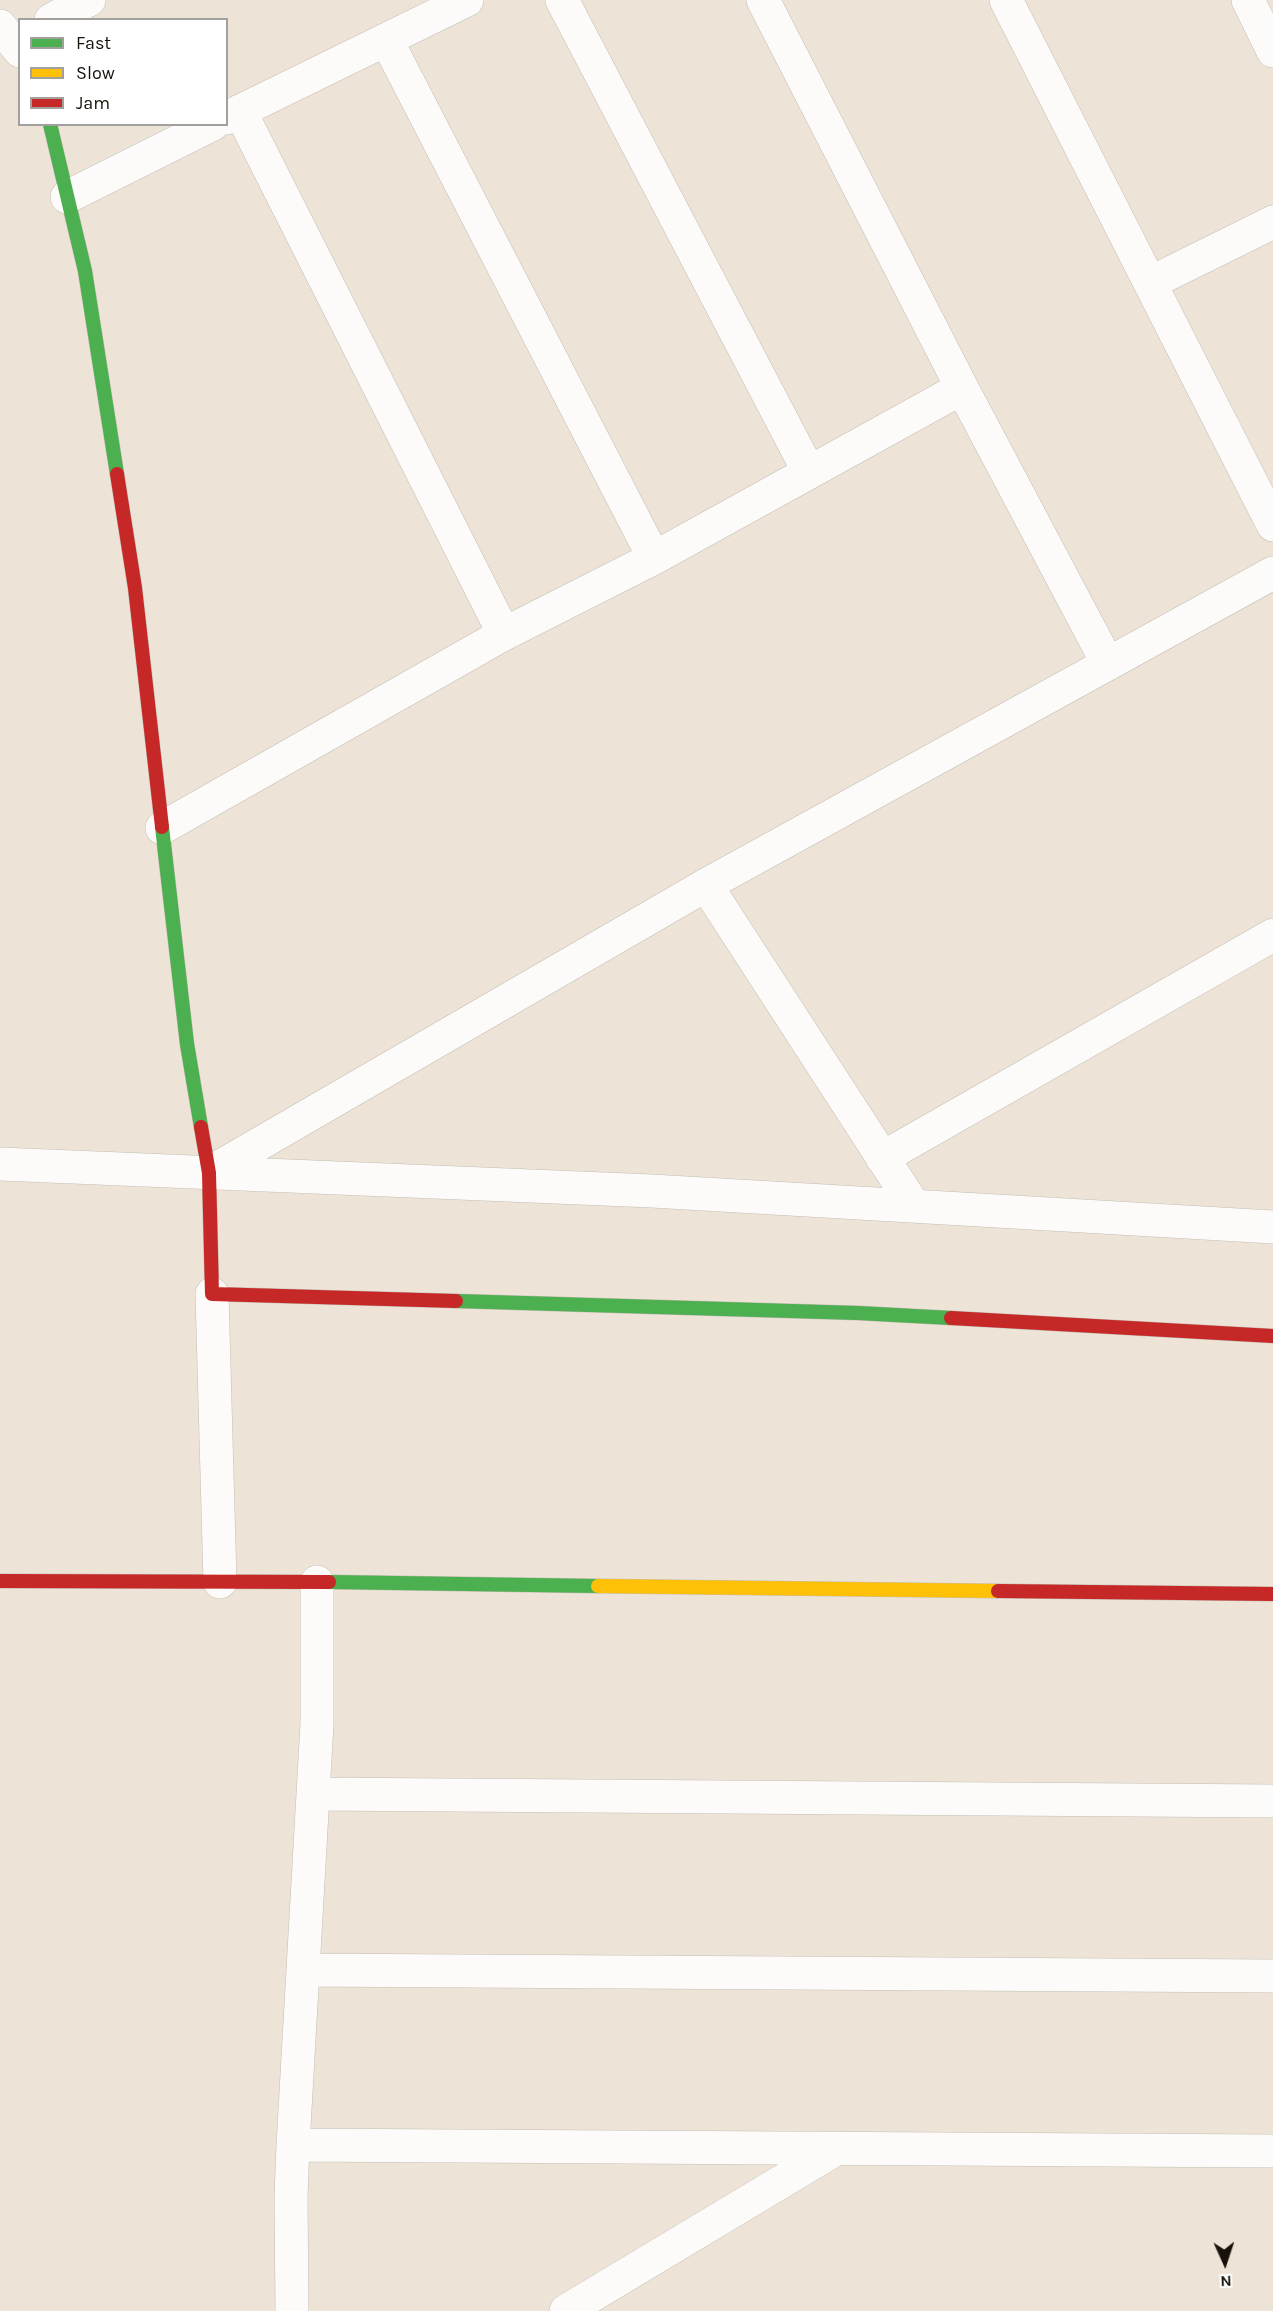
<!DOCTYPE html>
<html>
<head>
<meta charset="utf-8">
<style>
  body { margin:0 }
  #map { position:relative; width:1273px; height:2311px; overflow:hidden; background:#ede4d7; font-family:Karla,sans-serif }
  canvas { display:block }
  .legend { position:absolute; left:18px; top:18px; width:210px; height:108px; box-sizing:border-box; background:#fff; border:2px solid #a2a09d; margin:0; padding:8px 10px; list-style:none; font-size:18px; color:#171109 }
  .legend li { display:flex; align-items:center; gap:12px; height:30px }
  .legend b { width:30px; border:2px solid #a2a09d }
  .north { position:absolute; left:1195px; top:2233px; width:60px; height:60px; -webkit-text-stroke:4px #fff; paint-order:stroke; rotate:177deg; font-size:16px; font-weight:700; line-height:24px; text-align:center; color:#171109 }
  .north::after { content:''; display:block; margin:auto; width:21px; height:27px; background:#171109; clip-path:polygon(50% 0,100% 100%,50% 72%,0 100%) }
</style>
</head>
<body>
<div id="map">
<canvas width="1273" height="2311"></canvas>
<ul class="legend">
<li><b style="height:8px;background:#4caf50"></b>Fast</li>
<li><b style="height:8px;background:#ffc107"></b>Slow</li>
<li><b style="height:8px;background:#c62828"></b>Jam</li>
</ul>
<div class="north">N</div>
</div>
<script>
const g = document.querySelector('canvas').getContext('2d');
g.lineJoin = 'round';
function toPath(rows) {
  const path = new Path2D();
  for (const r of rows) {
    path.moveTo(r[0], r[1]);
    for (let i = 2; i < r.length; i += 2) path.lineTo(r[i], r[i + 1]);
  }
  return path;
}
function strokePath(path, color, width, dash) {
  g.strokeStyle = color;
  g.lineWidth = width;
  g.lineCap = dash ? 'butt' : 'round';
  g.setLineDash(dash || []);
  g.stroke(path);
}
const street = toPath([
  [562,0,809,472],
  [763,0,962,388,1108,664],
  [1006,0,1273,525],
  [1248,0,1273,51],
  [51,20,89,0],
  [0,26,20,51],
  [387,41,654,558],
  [240,111,504,634],
  [226,118,467,0],
  [67,197,213,124],
  [1150,283,1273,222],
  [162,828,504,634,654,558,962,388],
  [706,885,914,1206],
  [882,1158,1273,935],
  [0,1164,652,1191,1273,1227],
  [209,1173,706,885,1273,573],
  [212,1294,220,1582],
  [314,1794,1273,1801],
  [303,1970,1273,1976],
  [293,2145,1273,2151],
  [292,2311,291,2197,293,2145,317,1724,317,1582],
  [566,2311,836,2149]
]);
const fast = toPath([
  [50,124,85,271,117,474],
  [162,827,187,1044,201,1127],
  [456,1301,858,1313,951,1318],
  [329,1582,598,1586]
]);
const slow = toPath([
  [598,1586,998,1591]
]);
const jam = toPath([
  [117,474,135,588,162,827],
  [201,1127,209,1173,212,1294,456,1301],
  [951,1318,1273,1336],
  [0,1581,329,1582],
  [998,1591,1273,1594]
]);
strokePath(street, '#c4bdb3', 34);
strokePath(fast, '#c4bdb3', 15);
strokePath(slow, '#c4bdb3', 15);
strokePath(jam, '#c4bdb3', 15);
strokePath(street, '#fcfbf9', 33);
strokePath(fast, '#4caf50', 14);
strokePath(slow, '#ffc107', 14);
strokePath(jam, '#c62828', 14);
</script>
</body>
</html>
